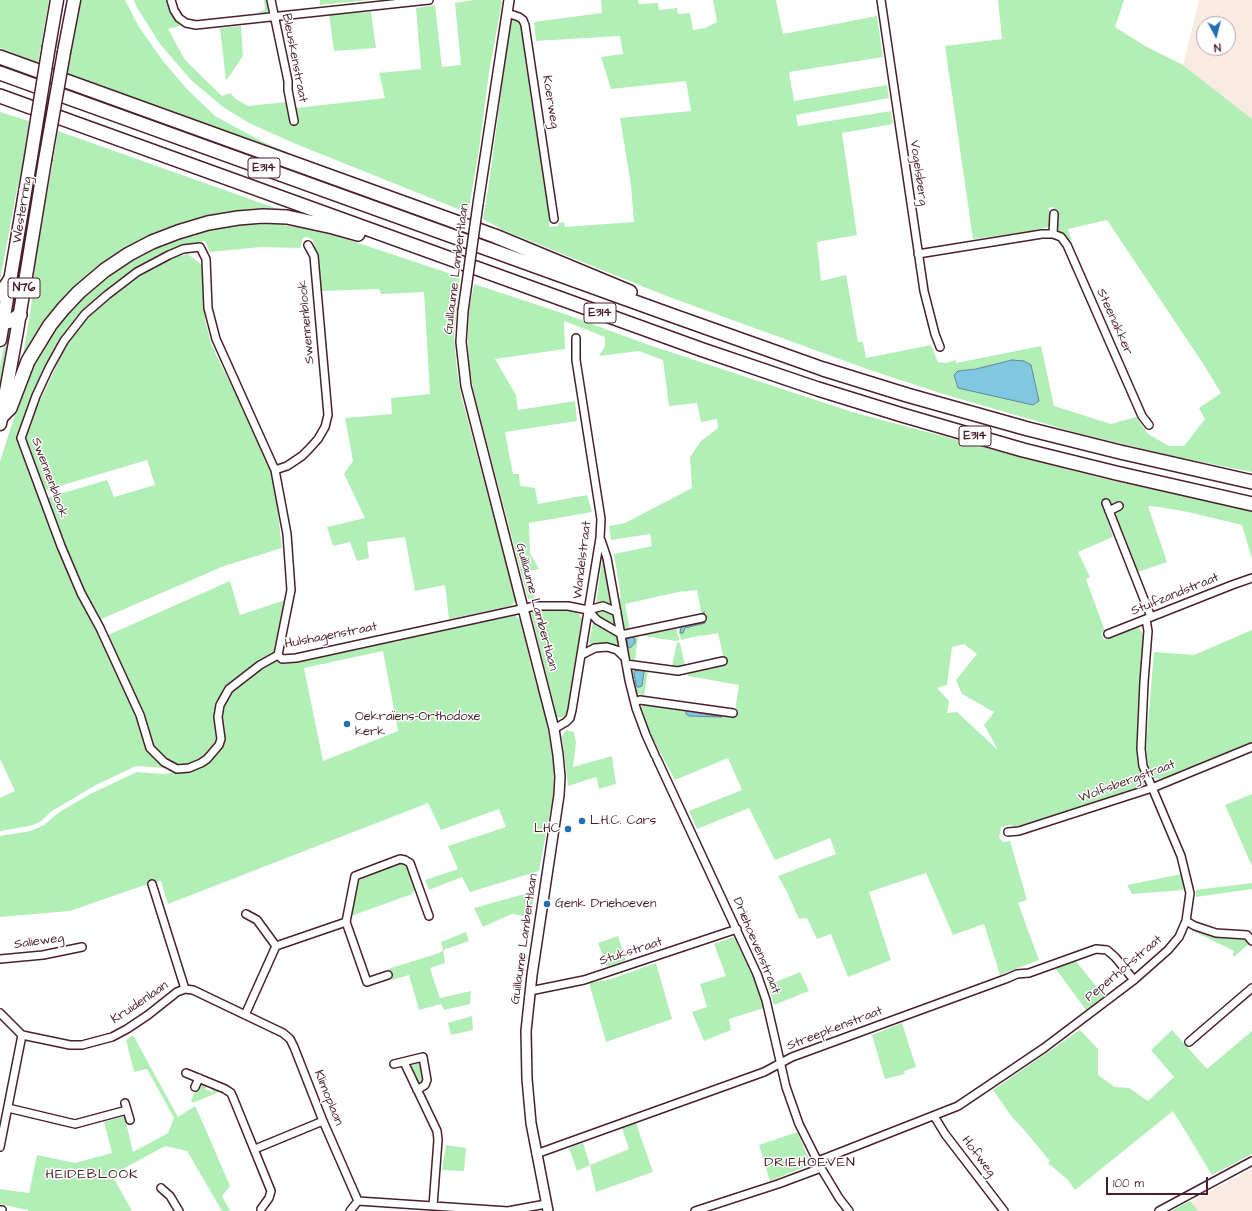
<!DOCTYPE html>
<html>
<head>
<meta charset="utf-8">
<style>
  body { margin:0 }
  #map { position:relative; width:1252px; height:1211px; overflow:hidden; background:#fff; font-family:"Architects Daughter",sans-serif }
  canvas { display:block }
  .north { position:absolute; left:1196px; top:16px; width:40px; height:40px; box-sizing:border-box; background:#fff; border:1px solid #b7a5aa; border-radius:50%; rotate:173deg; font-size:11px; font-weight:700; line-height:16px; text-align:center; color:#4a1f2b }
  .north::after { content:''; display:block; margin:auto; width:14px; height:18px; background:#1f6fb2; clip-path:polygon(50% 0,100% 100%,50% 72%,0 100%) }
  .scale { position:absolute; left:1106px; top:1177px; width:102px; height:18px; box-sizing:border-box; border:2px solid #4a1f2b; border-top:0; padding-left:5px; font-size:12px; line-height:14px; white-space:nowrap; color:#4a1f2b; -webkit-text-stroke:3px #fff; paint-order:stroke }
</style>
</head>
<body>
<div id="map">
<canvas width="1252" height="1211"></canvas>
<div class="north">N</div>
<div class="scale">100 m</div>
</div>
<script>
const g = document.querySelector('canvas').getContext('2d');
g.lineJoin = 'round';
function fillPath(path, color) {
  g.fillStyle = color;
  g.fill(path, 'evenodd');
}
function toPath(rows) {
  const path = new Path2D();
  for (const r of rows) {
    path.moveTo(r[0], r[1]);
    for (let i = 2; i < r.length; i += 2) path.lineTo(r[i], r[i + 1]);
  }
  return path;
}
function strokePath(path, color, width, dash) {
  g.strokeStyle = color;
  g.lineWidth = width;
  g.lineCap = dash ? 'butt' : 'round';
  g.setLineDash(dash || []);
  g.stroke(path);
}
function drawText(font, color, halo, rows, align = 'center') {
  g.font = font + ' "Architects Daughter",sans-serif';
  g.lineWidth = 3;
  g.setLineDash([]);
  g.textBaseline = 'middle';
  g.strokeStyle = halo;
  g.fillStyle = color;
  for (const [text, x, y, turn = 0] of rows) {
    g.save();
    g.translate(x, y);
    g.rotate((+turn || 0) * Math.PI / 180);
    g.textAlign = isNaN(turn) ? turn : align;
    if (halo) g.strokeText(text, 0, 0);
    g.fillText(text, 0, 0);
    g.restore();
  }
}
fillPath(toPath([
  [1199,0,1252,0,1252,119,1183,65],
  [1204,24,1228,24,1228,48,1204,48],
  [1252,1169,1252,1211,1173,1211]
]), '#f9ebe1');
fillPath(toPath([
  [0,0,49,0,38,63,0,48],
  [61,0,64,0,58,35,59,49,54,46],
  [80,0,125,0,139,27,163,61,187,89,215,116,263,142,287,152,286,154,66,75],
  [134,0,168,0,170,8,180,26,168,29,185,60,222,96,230,93,236,99,248,106,286,102,292,121,297,121,296,108,385,98,379,73,421,69,416,8,435,5,442,67,461,65,455,3,473,0,501,0,502,2,489,72,479,150,468,213,296,144,249,123,223,107,191,80,160,44,136,6],
  [264,0,269,0,269,9,266,14,259,16,259,12,265,10],
  [320,0,370,0,320,5],
  [601,0,638,0,639,4,658,3,659,10,677,8,678,14,690,13,693,30,705,28,717,22,713,0,776,0,783,34,877,16,883,57,789,72,794,101,887,85,889,98,796,115,798,126,891,111,893,124,842,133,857,235,817,242,821,281,846,275,858,342,863,342,866,358,931,345,938,362,946,363,956,360,956,363,1041,346,1054,406,1111,424,1136,417,1148,434,1169,446,1184,446,1205,419,1199,408,1221,393,1202,362,1107,220,1068,229,1072,241,1058,232,1057,217,1053,207,1048,208,1051,213,1049,227,1033,231,973,239,945,46,1002,39,998,0,1124,0,1115,27,1145,46,1183,65,1252,119,1252,472,1172,456,1074,432,943,394,867,369,669,297,503,230,483,219,489,183,511,20,514,19,519,21,522,25,550,212,549,227,558,226,559,223,564,222,565,227,634,222,631,185,620,118,691,111,686,81,611,89,601,57,623,54,620,36,536,41,534,22,602,13],
  [1031,365,1033,378,958,371,986,367],
  [371,12,376,48,334,51,329,15],
  [241,26,243,56,226,81,220,28],
  [0,112,29,121,24,160,17,189,0,281],
  [58,131,292,214,207,218,157,232,116,254,79,284,21,366,31,308,34,269],
  [34,162,40,163,15,310,9,316],
  [274,224,305,228,340,237,460,277,454,337,457,371,461,395,516,601,511,606,449,619,445,585,415,591,405,537,367,542,369,558,357,561,350,542,333,546,327,527,365,518,344,474,353,461,345,418,392,414,391,398,430,394,424,292,381,294,379,289,321,291,315,248,313,240,307,237,303,238,300,248,261,247,210,252,205,241,186,244,161,255,140,267,89,307,40,381,29,402,17,437,25,439,38,405,67,343,83,323,104,302,140,276,173,257,188,254,202,265,205,320,211,343,218,359,242,406,264,452,274,480,282,548,224,566,99,620,108,635,230,581,240,615,285,600,273,656,224,694,215,707,216,743,201,760,188,765,167,768,136,766,96,785,52,811,40,822,30,826,0,831,0,798,15,791,0,759,0,461,28,375,42,349,60,323,74,306,99,282,124,264,149,249,202,232,238,225],
  [147,460,155,485,114,497,107,480,46,498,43,491],
  [474,284,562,313,646,344,852,412,1097,477,1252,511,1252,559,1242,525,1188,512,1159,507,1148,506,1167,562,1138,572,1116,518,1116,512,1123,510,1119,504,1113,505,1108,504,1106,499,1101,501,1113,537,1078,552,1090,577,1086,579,1105,631,1101,633,1104,640,1129,630,1139,628,1143,634,1137,755,1144,779,1144,784,1140,788,1017,827,1010,825,1001,827,999,838,1003,842,1010,841,1027,900,1018,903,1039,960,1000,975,984,924,953,935,926,873,869,892,891,960,848,977,831,934,817,939,807,918,799,919,786,890,778,876,836,854,830,838,775,860,749,808,697,829,689,811,742,790,728,758,675,780,652,737,641,710,641,707,644,703,660,706,696,710,696,712,707,713,708,711,710,712,710,714,721,715,721,713,724,714,724,716,734,717,739,685,688,676,688,673,713,668,713,666,715,665,716,667,725,665,718,633,703,636,702,635,681,640,678,627,690,625,690,623,693,622,693,624,703,622,697,590,678,592,625,604,630,630,627,630,624,627,622,626,617,599,621,598,614,554,652,546,650,534,611,540,609,526,625,523,692,488,690,457,701,441,718,428,717,419,701,422,697,403,669,406,663,360,639,351,599,356,605,346,605,337,564,321,565,349,495,359,516,395,518,410,575,401,577,421,505,432,513,474,519,474,520,486,535,488,538,504,587,495,592,512,529,523,530,553,539,569,528,571,535,600,528,599,474,393,469,365,468,339,469,310],
  [964,644,977,654,956,680,962,694,994,712,984,725,998,750,957,712,947,713,949,701,937,688,947,685,952,647],
  [7,328,13,329,0,404,0,367],
  [603,553,613,606,602,604,596,604],
  [600,608,613,614,615,616,615,623,612,625,598,618,595,612],
  [536,610,575,611,579,614,582,619,571,694,568,713,563,718,557,717,531,613],
  [509,615,515,615,520,620,533,673,541,700,553,754,554,791,539,871,470,892,462,877,429,890,425,880,458,869,448,846,506,827,499,809,441,830,428,803,168,904,161,881,142,886,70,911,0,917,0,836,31,831,44,825,58,813,90,794,137,772,163,774,184,771,219,749,222,707,231,692,254,674,277,659,285,664,391,641,397,642,402,638],
  [383,651,398,731,323,761,304,668],
  [593,622,596,622,616,636,618,643,615,645,591,646,589,642],
  [676,626,679,640,676,641,638,635],
  [1252,630,1252,743,1164,778,1158,779,1154,778,1149,769,1146,748,1154,652,1194,655],
  [632,636,638,636,635,661,630,659,629,657,628,657,625,643,627,638],
  [677,642,680,643,685,666,678,667,672,666],
  [636,667,644,668,648,671,644,696,635,692,631,674,633,669],
  [566,730,574,732,576,743,573,767,612,756,616,784,599,789,596,777,568,786,562,736],
  [1252,794,1252,866,1225,805],
  [396,863,404,864,409,869,416,888,412,894,351,916,359,881,364,877],
  [1182,874,1184,890,1132,894,1127,885],
  [1252,883,1252,889,1196,897,1196,890],
  [535,891,530,917,512,914,483,927,474,908],
  [1192,928,1211,936,1246,940,1249,944,1234,957,1233,955,1234,951,1189,929],
  [466,932,469,941,443,950,445,963,430,968,440,998,471,991,470,1004,444,1010,441,1004,419,1010,409,975,392,980,388,969,439,953,443,950,441,942],
  [618,936,626,960,607,967,598,943],
  [733,937,735,938,753,976,764,1008,729,1019,731,1030,704,1041,692,1012,707,1007,700,984,726,976,714,944],
  [1075,960,1104,996,1086,1010,1055,968],
  [656,963,672,1019,606,1042,589,983,611,979],
  [800,972,809,991,774,1005,768,985],
  [472,1016,473,1030,451,1035,448,1023],
  [902,1023,916,1067,904,1071,905,1074,885,1079,872,1035],
  [1080,1030,1098,1049,1098,1075,1115,1087,1129,1088,1148,1101,1174,1077,1151,1050,1172,1030,1207,1069,1252,1031,1252,1154,1212,1175,1173,1111,1075,1190,1068,1180,1048,1163,1050,1161,1025,1131,1012,1117,993,1090],
  [133,1035,178,1117,195,1106,202,1121,230,1186,222,1196,230,1211,222,1211,187,1151,165,1146,112,1175,132,1211,28,1211,28,1210,0,1204,0,1189,29,1193,37,1155,75,1163,112,1153,104,1122,122,1117,125,1118,133,1152,168,1133,174,1118,147,1069,134,1072,126,1040],
  [419,1061,421,1063,424,1079,423,1082,419,1083,416,1082,409,1068,409,1065,411,1063],
  [199,1084,204,1084,207,1085,205,1089,212,1092,214,1088,219,1091,219,1092,193,1103,191,1100],
  [636,1123,653,1172,596,1192,590,1165,577,1171,569,1148,583,1143,590,1165,629,1149,622,1128],
  [797,1132,810,1161,809,1165,770,1181,759,1145],
  [446,1145,466,1148,464,1171,442,1170],
  [1190,1201,1198,1211,1171,1211]
]), '#b1efb6');
const water = toPath([
  [1012,360,1024,361,1031,365,1039,401,1033,405,958,388,954,375,958,371,976,369,1012,360],
  [704,612,705,623,685,628,683,633,680,633,681,627,704,623,703,613,704,612],
  [631,636,635,639,635,643,630,648,628,647,627,640,628,637,631,636],
  [640,669,643,669,644,672,642,686,639,687,637,687,636,684,634,673,635,671,640,669],
  [688,710,694,712,722,717,689,716,686,714,686,711,688,710]
]);
fillPath(water, '#80c7e1');
strokePath(water, '#6a8498', 1);
const minor = toPath([
  [171,0,174,10,179,18,186,23,196,25,429,0],
  [271,0,288,81,288,90,294,121],
  [881,0,924,291,935,334,940,347],
  [507,13,519,17,523,20,525,25,554,219],
  [1053,234,1054,214],
  [918,254,1042,234,1053,234,1061,237,1067,245,1142,416,1149,425],
  [275,470,287,466,302,456,309,449,318,439,325,427,328,415,314,256,308,245],
  [1106,503,1151,617],
  [1109,511,1119,506],
  [601,540,607,558,629,680,636,708,646,735,655,755],
  [588,610,597,620,621,634],
  [1108,634,1232,585,1252,578],
  [621,635,702,618],
  [278,655,260,665,229,689,220,705,218,717,221,739,219,745,207,759,201,763,189,768,177,769,164,762,150,748,140,715,100,628,81,593,61,546,21,438,36,396,49,368,64,341,85,314,107,295,137,272,169,255,183,249,200,247,206,259,208,308,216,339,275,470,287,534,291,590,278,655,282,659,296,658,535,606,568,606,588,610,603,606,617,612],
  [581,655,595,648,607,647,617,650,625,658],
  [626,664,678,671,723,661],
  [635,702,640,700,733,713],
  [554,729,566,722,570,718,572,710,600,538,601,519,576,360,576,338],
  [657,759,757,974,766,1000,786,1087,799,1124,821,1168,839,1198,849,1211],
  [1008,832,1019,831,1152,788,1252,747],
  [152,884,185,989],
  [246,914,257,920,276,946],
  [1186,921,1195,926,1216,933,1247,935,1252,941],
  [346,922,367,982,388,975],
  [0,959,43,955,82,947],
  [530,991,584,980,737,929],
  [0,1013,22,1035,70,1045,82,1045,112,1037,127,1029,148,1015,177,992,185,989,193,990,283,1033,290,1039,294,1047,323,1121,358,1201,508,1211,546,1204],
  [245,1015,276,946,346,922,355,876,400,859,405,860,410,863,429,916],
  [1189,1042,1252,988],
  [404,1062,437,1131,438,1140,433,1206],
  [394,1064,423,1057,427,1080,425,1085,417,1090],
  [186,1073,225,1089,231,1093,234,1100,271,1191,269,1198,261,1209],
  [195,1087,199,1078],
  [125,1103,130,1120],
  [8,1108,75,1124,127,1110],
  [934,1116,945,1134,1004,1211],
  [0,1147,22,1035],
  [255,1149,323,1121],
  [536,1154,764,1072,792,1057,1008,978,1017,974,1029,973,1096,949,1107,950,1115,957,1134,980],
  [818,1161,958,1106,1044,1048,1134,980,1168,950,1179,937,1186,921,1190,893,1181,856,1143,766,1141,749,1144,682,1148,631,1146,619],
  [161,1188,170,1196,179,1211],
  [0,1210,2,1210],
  [350,1211,358,1201],
  [695,1211,778,1184,821,1168],
  [1159,1211,1252,1161]
]);
const tertiary = toPath([
  [478,204,509,0],
  [463,311,461,342,466,386,554,729,558,755,560,777,559,795,532,975,526,1031,527,1079,531,1123,548,1211]
]);
const trunk = toPath([
  [49,46,57,0],
  [64,52,74,0],
  [0,340,31,157],
  [0,424,17,331,45,160]
]);
const motorway = toPath([
  [0,57,495,236,630,292],
  [0,73,671,315,823,369,907,395,1028,429,1120,452,1252,482],
  [0,96,703,350,818,389,902,415,1023,450,1116,473,1252,504],
  [0,295,10,280],
  [0,323,11,321,20,315],
  [2,416,10,408,28,361,50,325,63,309,79,292,105,270,129,254,152,242,178,232,208,223,238,218,263,216,287,217,333,227,358,234]
]);
strokePath(minor, '#4a1f2b', 10);
strokePath(tertiary, '#4a1f2b', 12);
strokePath(trunk, '#4a1f2b', 15);
strokePath(motorway, '#4a1f2b', 16);
strokePath(minor, '#fff', 7);
strokePath(tertiary, '#fff', 9);
strokePath(trunk, '#fff', 12);
strokePath(motorway, '#fff', 13);
const tertiaryBridge = toPath([
  [463,311,478,204]
]);
const trunkBridge = toPath([
  [31,157,49,46],
  [45,160,64,52]
]);
strokePath(tertiaryBridge, '#4a1f2b', 12, []);
strokePath(trunkBridge, '#4a1f2b', 15, []);
strokePath(tertiaryBridge, '#fff', 9);
strokePath(trunkBridge, '#fff', 12);
for (const [x, y, r, color] of [
  [347,724,4,"#1f6fb2"],
  [582,821,4,"#1f6fb2"],
  [568,829,4,"#1f6fb2"],
  [547,904,4,"#1f6fb2"]
]) {
  const dot = new Path2D();
  dot.arc(x, y, r, 0, 2 * Math.PI);
  g.fillStyle = color;
  g.fill(dot);
  strokePath(dot, '#fff', 1.5);
}
for (const [x, y, w] of [
  [264,168,32],
  [24,288,32],
  [600,313,32],
  [975,436,32]
]) {
  const box = new Path2D();
  box.roundRect(x - w / 2, y - 10, w, 20, 3);
  g.fillStyle = '#fff';
  g.fill(box);
  strokePath(box, '#4a1f2b', 1);
}
drawText('bold 12px', '#4a1f2b', null, [
  ["E314",264,168],
  ["N76",24,288],
  ["E314",600,313],
  ["E314",975,436]
]);
drawText('13px', '#4a1f2b', '#fff', [
  ["Bleuskenstraat",294,58,79],
  ["Koerweg",550,102,81],
  ["Vogelsberg",918,173,82],
  ["Westerring",23,210,-81],
  ["Guillaume Lambertlaan",457,269,-83],
  ["Swennenblook",307,322,-95],
  ["Steenakker",1114,322,66],
  ["Swennenblook",49,478,70],
  ["Wandelstraat",583,560,-83],
  ["Stuifzandstraat",1175,595,-22],
  ["Guillaume Lambertlaan",536,607,75],
  ["Hulshagenstraat",331,636,-11],
  ["Wolfsbergstraat",1127,782,-20],
  ["Guillaume Lambertlaan",525,939,-82],
  ["Salieweg",39,942,-8],
  ["Driehoevenstraat",756,946,67],
  ["Stukstraat",631,952,-18],
  ["Peperhofstraat",1124,969,-40],
  ["Kruidenlaan",140,1003,-34],
  ["Streepkenstraat",835,1029,-21],
  ["Klimoplaan",328,1098,68],
  ["Hofweg",978,1157,53]
]);
drawText('13px', '#4a1f2b', '#fff', [
  ["Oekraïens-Orthodoxe",355,717],
  ["kerk",355,732],
  ["L.H.C. Cars",590,821],
  ["LHC",560,829,"right"],
  ["Genk Driehoeven",555,904]
], 'left');
g.letterSpacing = '1px';
drawText('14px', '#4a1f2b', '#fff', [
  ["DRIEHOEVEN",810,1163],
  ["HEIDEBLOOK",92,1175]
]);
g.letterSpacing = '0px';
</script>
</body>
</html>
